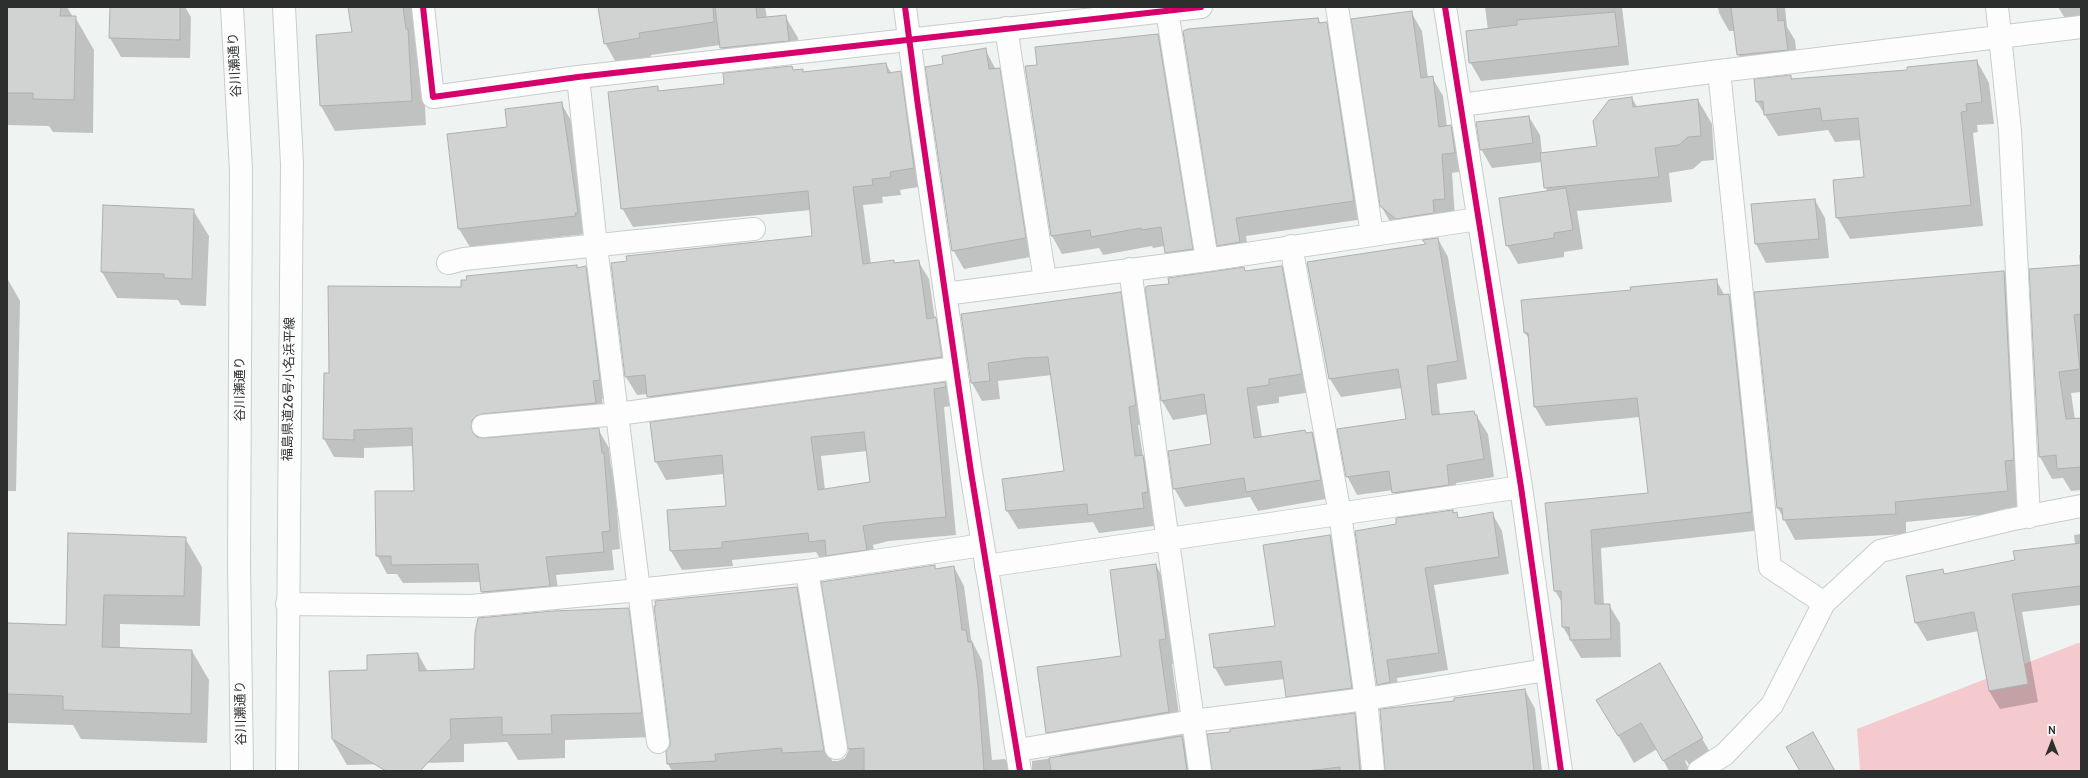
<!DOCTYPE html>
<html>
<head>
<meta charset="utf-8">
<style>
  body { margin:0 }
  #map { position:relative; width:2088px; height:778px; overflow:hidden; background:#eff3f2; font-family:Cabin,sans-serif }
  canvas { display:block }
  .frame { position:absolute; inset:0; border:8px solid #2c2f2e; pointer-events:none }
  .north { position:absolute; left:2032px; top:722px; width:40px; height:40px; -webkit-text-stroke:3px #fff; paint-order:stroke; rotate:0deg; font-size:11px; font-weight:700; line-height:16px; text-align:center; color:#2c2f2e }
  .north::after { content:''; display:block; margin:auto; width:14px; height:18px; background:#2c2f2e; clip-path:polygon(50% 0,100% 100%,50% 72%,0 100%) }
</style>
</head>
<body>
<div id="map">
<canvas width="2088" height="778"></canvas>
<div class="frame"></div>
<div class="north">N</div>
</div>
<script>
const g = document.querySelector('canvas').getContext('2d');
g.lineJoin = 'round';
function fillPath(path, color) {
  g.fillStyle = color;
  g.fill(path, 'evenodd');
}
function toPath(rows) {
  const path = new Path2D();
  for (const r of rows) {
    path.moveTo(r[0], r[1]);
    for (let i = 2; i < r.length; i += 2) path.lineTo(r[i], r[i + 1]);
  }
  return path;
}
function strokePath(path, color, width, dash) {
  g.strokeStyle = color;
  g.lineWidth = width;
  g.lineCap = dash ? 'butt' : 'round';
  g.setLineDash(dash || []);
  g.stroke(path);
}
function drawText(font, color, halo, rows, align = 'center') {
  g.font = font + ' Cabin,"Noto Sans JP",sans-serif';
  g.lineWidth = 3.5;
  g.setLineDash([]);
  g.textBaseline = 'middle';
  g.strokeStyle = halo;
  g.fillStyle = color;
  for (const [text, x, y, turn = 0] of rows) {
    g.save();
    g.translate(x, y);
    g.rotate((+turn || 0) * Math.PI / 180);
    g.textAlign = isNaN(turn) ? turn : align;
    if (halo) g.strokeText(text, 0, 0);
    g.fillText(text, 0, 0);
    g.restore();
  }
}
fillPath(toPath([
  [2078,643,2081,643,2081,771,1860,771,1857,729]
]), '#f5cace');
fillPath(toPath([
  [7,7,67,7,73,17,75,17,94,50,93,133,53,132,49,126,7,125],
  [111,7,185,7,191,17,190,58,121,57,110,38],
  [349,7,414,7,422,55,426,125,335,131,321,106,317,36,353,33],
  [599,7,765,7,767,18,785,16,798,38,801,63,734,71,720,45,651,55,652,61,618,66,605,43],
  [1485,7,1622,7,1629,65,1481,81,1470,62,1488,30],
  [1718,7,1785,7,1787,27,1795,40,1798,68,1748,73,1738,54,1735,31,1729,31,1719,13],
  [2058,7,2081,7,2081,22,2068,23],
  [1411,12,1422,31,1428,78,1432,77,1443,96,1447,127,1451,127,1461,145,1465,171,1452,173,1455,217,1392,225,1381,206],
  [1318,19,1321,24,1326,23,1337,42,1364,219,1246,236,1250,261,1229,264,1218,245],
  [1157,35,1168,53,1203,268,1176,271,1166,253,1165,246,1153,248,1152,246,1103,255,1099,248,1062,254,1052,236,1026,67,1038,66],
  [985,49,996,70,999,69,1010,88,1036,256,964,269,953,250,944,64],
  [1977,61,1989,83,1994,124,1977,125,1978,132,1973,133,1983,226,1850,239,1837,217,1865,178,1861,140,1835,142,1828,130,1778,136,1757,102,1790,76,1793,80,1908,71],
  [886,64,892,74,900,72,911,91,924,186,900,190,901,195,882,197,883,203,863,205,871,264,893,261,895,264,918,261,929,279,935,319,946,337,952,376,659,416,648,394,637,395,626,377,813,237,811,210,633,227,622,208,657,87,660,92,725,85,792,67,794,71,802,70,804,73],
  [1632,98,1637,107,1698,100,1712,124,1714,160,1702,161,1693,169,1669,173,1672,202,1577,211,1583,249,1564,252,1564,257,1518,264,1507,245,1547,192,1542,162,1492,168,1481,149,1529,117,1540,135,1542,153,1598,147],
  [561,103,572,122,586,234,470,247,459,229,508,128],
  [1815,200,1825,218,1829,258,1766,263,1756,244,1752,205],
  [193,210,209,236,206,306,181,305,178,300,117,298,102,272],
  [1438,239,1448,257,1467,379,1437,384,1440,415,1474,412,1488,434,1494,477,1456,483,1459,503,1404,511,1393,490,1357,495,1347,476,1407,420,1402,388,1341,397,1330,379,1426,245,1423,241],
  [2079,255,2081,255,2081,392,2071,393,2075,420,2081,419,2081,490,2071,491,2063,478,2052,479,2040,457,2030,270,2080,266],
  [576,266,578,269,585,268,596,286,610,398,602,399,605,422,486,434,482,439,598,429,609,448,611,467,614,472,620,549,612,550,614,570,556,575,560,604,493,610,482,592,481,582,403,583,397,574,387,574,377,555,415,492,414,446,364,448,364,458,334,457,324,439,330,374,463,288],
  [1281,267,1292,285,1312,392,1279,397,1279,403,1257,406,1262,437,1305,431,1307,434,1312,433,1323,452,1331,498,1258,511,1250,497,1185,507,1174,488,1213,445,1208,414,1173,420,1162,401,1146,289,1244,268,1246,272],
  [2004,272,2015,292,2025,480,2016,481,2019,511,1906,522,1906,534,1795,540,1778,508,1755,293],
  [7,278,20,301,16,491,7,491],
  [1716,280,1725,296,1729,295,1740,314,1762,530,1601,548,1604,605,1609,605,1620,623,1621,657,1581,658,1563,627,1563,604,1555,591,1546,504,1649,494,1640,417,1546,426,1535,407,1530,340,1525,333,1632,291],
  [1120,293,1131,311,1146,424,1138,425,1143,456,1153,474,1158,510,1152,511,1154,526,1099,533,1093,522,1018,529,1007,511,1065,472,1052,375,998,381,1000,399,982,401,972,383,962,315],
  [945,383,956,405,944,407,956,535,889,541,873,545,877,568,821,560,816,552,732,560,733,566,682,570,671,551,669,511,727,506,724,474,666,480,656,462],
  [867,451,871,483,825,490,821,456],
  [1452,511,1459,518,1492,513,1502,531,1509,574,1434,585,1448,670,1397,678,1400,700,1388,702,1378,684,1398,525],
  [69,534,185,538,202,567,200,626,120,624,120,648,192,651,209,680,207,743,81,739,73,725,7,723,7,624,67,626],
  [2081,534,2081,605,2022,612,2038,702,2000,709,1989,691,1979,631,1927,641,1916,623,1908,576,1942,570,1945,575,2016,561,2075,544,2074,535],
  [1330,537,1340,554,1361,706,1297,714,1287,696,1285,679,1225,686,1215,668,1211,635,1276,626],
  [1156,565,1169,589,1179,663,1172,664,1182,736,1193,756,1195,771,1032,771,1032,761,1061,757,1046,732,1122,657],
  [934,566,936,570,954,567,964,586,971,639,982,661,992,760,1005,759,1012,771,672,771,668,764,667,752,796,588,807,606,832,761,838,761,845,758],
  [628,609,642,634,655,737,565,740,565,758,518,760,507,742,464,744,464,762,347,765,333,741,330,672,368,671,418,654,428,672,475,670],
  [1659,665,1721,771,1693,771,1686,760,1685,761,1690,771,1669,771,1657,749,1634,763,1598,700],
  [1525,690,1535,709,1542,771,1386,771,1455,702],
  [1354,714,1365,733,1369,771,1213,771,1231,733]
]), '#0003');
const building = toPath([
  [7,7,61,7,60,16,76,16,74,100,33,99,33,93,7,93,7,7],
  [110,7,180,7,180,40,109,38,110,7],
  [348,7,403,7,406,29,408,29,412,101,320,106,316,35,352,32,348,7],
  [598,7,713,7,714,22,639,33,640,38,604,44,598,7],
  [715,7,756,7,757,18,786,15,789,41,720,48,715,7],
  [1731,7,1777,7,1778,21,1784,20,1788,50,1737,55,1731,7],
  [1412,11,1421,78,1433,76,1439,127,1451,125,1455,153,1442,154,1445,199,1433,200,1434,213,1396,219,1380,206,1351,19,1412,11],
  [1615,12,1619,46,1469,63,1466,31,1517,25,1517,20,1615,12],
  [1318,18,1319,23,1327,22,1354,201,1236,218,1240,242,1217,246,1183,31,1188,29,1318,18],
  [1158,34,1193,249,1165,253,1161,227,1141,230,1141,228,1091,237,1090,230,1051,236,1025,66,1037,65,1035,47,1158,34],
  [986,48,989,69,1000,68,1026,238,952,251,925,67,943,64,942,56,986,48],
  [1977,60,1982,102,1966,104,1967,111,1961,112,1971,205,1836,218,1833,180,1864,177,1858,118,1822,121,1820,108,1764,115,1763,101,1756,102,1754,79,1791,75,1791,79,1907,70,1907,67,1977,60],
  [886,63,888,73,901,71,914,168,890,172,891,177,872,179,873,185,853,187,863,264,894,260,894,263,919,260,927,319,936,317,942,357,647,397,645,375,625,377,611,263,627,261,626,256,812,236,808,191,621,209,608,92,658,86,658,91,724,84,723,73,792,66,793,70,803,69,803,72,886,63],
  [1632,97,1633,107,1698,99,1701,136,1688,137,1679,145,1655,148,1659,177,1544,188,1540,153,1597,146,1593,121,1609,100,1632,97],
  [562,102,578,213,575,213,576,216,458,229,447,134,507,127,505,109,562,102],
  [1529,116,1533,143,1480,150,1476,122,1529,116],
  [1566,188,1573,230,1554,233,1554,238,1506,246,1499,198,1566,188],
  [1815,199,1819,239,1755,244,1751,204,1815,199],
  [103,205,194,209,192,279,164,278,164,274,101,272,103,205],
  [1438,238,1458,361,1427,366,1432,415,1474,411,1475,415,1477,415,1484,459,1447,465,1449,485,1392,493,1389,471,1346,477,1337,429,1406,419,1398,369,1329,379,1307,262,1426,244,1422,240,1438,238],
  [577,265,577,268,586,266,600,380,593,381,596,403,482,414,476,416,472,420,471,427,473,433,477,437,484,438,599,428,602,453,604,453,610,531,602,532,604,552,546,557,550,586,481,592,478,564,391,565,391,556,376,556,375,491,414,491,412,428,354,430,354,440,323,439,324,373,329,373,328,286,461,287,461,280,467,280,466,276,577,265],
  [2081,265,2081,314,2074,315,2080,369,2059,372,2066,419,2081,418,2081,467,2057,469,2056,455,2039,457,2029,269,2081,265],
  [1282,266,1302,374,1269,379,1269,385,1247,388,1254,438,1305,430,1306,433,1312,432,1321,480,1246,492,1244,478,1173,489,1168,451,1211,444,1204,394,1161,401,1145,288,1147,286,1169,284,1168,278,1244,267,1245,271,1282,266],
  [2004,271,2014,460,2005,461,2008,491,1895,502,1896,514,1783,520,1782,508,1777,508,1754,292,2004,271],
  [1717,279,1718,295,1729,294,1752,512,1591,530,1595,604,1610,604,1611,639,1570,640,1569,627,1562,627,1561,591,1554,591,1545,503,1648,493,1637,398,1534,407,1528,333,1524,333,1521,300,1631,290,1630,287,1717,279],
  [1121,292,1136,405,1129,407,1135,456,1143,455,1148,492,1142,493,1144,508,1088,515,1087,504,1006,511,1002,479,1064,471,1048,357,1024,358,988,363,990,381,971,383,961,314,1121,292],
  [945,382,946,387,934,389,946,517,878,523,863,526,867,550,826,556,825,540,809,542,808,533,722,542,722,548,670,551,667,510,726,506,722,455,655,462,650,422,945,382],
  [864,432,870,482,818,490,811,437,864,432],
  [1453,510,1453,513,1457,512,1458,518,1493,512,1499,557,1425,568,1439,653,1387,660,1390,682,1377,685,1355,531,1396,524,1396,518,1453,510],
  [68,533,186,537,184,596,104,595,102,647,192,650,191,714,63,710,63,696,7,694,7,623,66,625,68,533],
  [1330,535,1352,688,1286,697,1281,661,1214,668,1209,634,1275,626,1263,545,1330,535],
  [2081,543,2081,586,2012,594,2028,684,1989,691,1974,612,1915,623,1906,576,1943,569,1944,574,2015,560,2013,551,2081,543],
  [1156,564,1166,639,1159,640,1169,712,1046,733,1037,667,1121,656,1110,570,1156,564],
  [935,565,935,569,954,566,962,630,966,630,968,642,972,642,978,685,984,771,864,771,864,748,848,749,821,582,935,565],
  [797,587,824,751,782,753,782,748,715,754,716,761,667,764,666,751,670,746,670,740,654,606,656,606,655,601,797,587],
  [629,608,642,713,551,715,552,734,502,735,502,717,450,719,451,738,420,771,386,771,332,739,329,671,367,670,367,655,418,653,419,671,474,669,475,633,478,618,553,611,629,608],
  [1660,663,1703,738,1663,761,1641,723,1618,736,1596,700,1660,663],
  [1525,689,1534,771,1385,771,1380,709,1454,701,1454,698,1525,689],
  [1355,713,1360,771,1340,771,1340,767,1307,771,1212,771,1207,734,1230,732,1230,729,1355,713],
  [1813,732,1835,771,1800,771,1786,747,1813,732],
  [1182,736,1187,771,1051,771,1049,758,1182,736]
]);
fillPath(building, '#d0d3d2');
strokePath(building, '#aeb0b0', 1);
const minor = toPath([
  [423,7,433,97,578,77,1201,7],
  [905,7,918,106,971,472,1020,771],
  [1337,7,1372,234],
  [1445,7,1521,487,1561,771],
  [1997,7,2010,131,2029,517],
  [1167,11,1207,260],
  [1006,28,1045,280],
  [1719,71,1770,567,1824,603],
  [578,77,596,246,658,742],
  [1461,105,1719,71,2081,27],
  [1291,246,1340,514,1366,699,1373,771],
  [448,263,464,259,754,229],
  [1130,269,1200,771],
  [945,294,1207,260,1478,219],
  [483,426,618,414,956,368],
  [986,566,1521,487],
  [807,571,836,748],
  [287,604,471,606,639,590,807,571,983,545],
  [1018,750,1193,721,1366,699,1546,670],
  [1699,771,1725,754,1772,705,1824,603,1880,551,2009,520,2081,506]
]);
const major = toPath([
  [232,7,241,171,239,563,242,771],
  [284,7,292,164,287,771]
]);
strokePath(minor, '#cacccc', 24);
strokePath(major, '#cacccc', 24);
strokePath(minor, '#fdfdfd', 22);
strokePath(major, '#fdfdfd', 22);
strokePath(toPath([
  [423,7,433,97,578,77,1201,7],
  [905,7,918,106,971,472,1020,771],
  [1445,7,1521,487,1561,771]
]), '#d6006c', 6);
drawText('13px', '#2c2f2e', '#fff', [
  ["谷川瀬通り",235,65,-93],
  ["谷川瀬通り",240,389,-90],
  ["福島県道26号小名浜平線",289,389,-89],
  ["谷川瀬通り",241,713,-91]
]);
</script>
</body>
</html>
